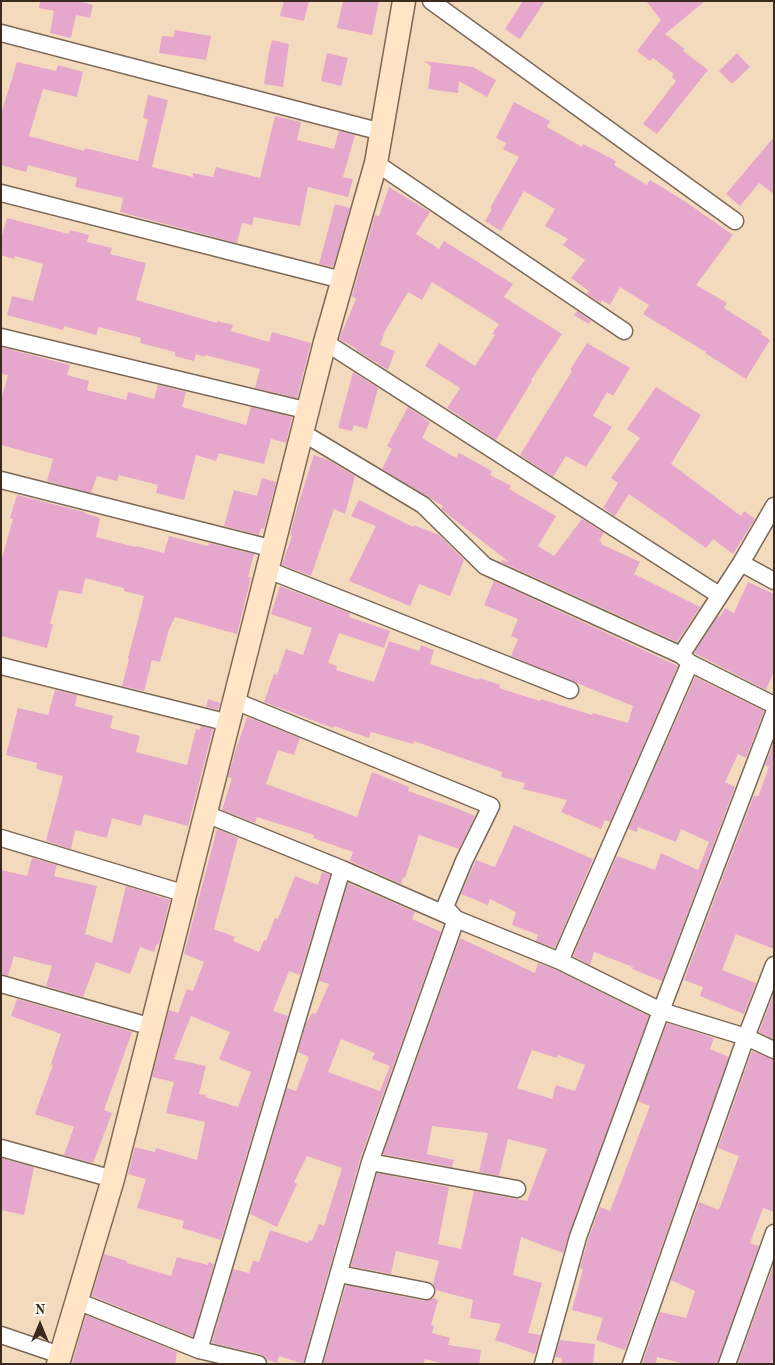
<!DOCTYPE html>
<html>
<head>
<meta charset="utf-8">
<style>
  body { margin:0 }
  #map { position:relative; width:775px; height:1365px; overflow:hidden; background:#f4dabd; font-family:"Old Standard TT",serif }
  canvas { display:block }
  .frame { position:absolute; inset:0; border:2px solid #3b2a1e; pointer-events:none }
  .north { position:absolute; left:15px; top:1300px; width:50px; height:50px; -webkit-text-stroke:4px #fbf7ec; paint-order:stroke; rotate:0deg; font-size:14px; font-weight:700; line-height:20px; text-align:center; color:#3b2a1e }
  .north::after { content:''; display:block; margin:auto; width:18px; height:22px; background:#3b2a1e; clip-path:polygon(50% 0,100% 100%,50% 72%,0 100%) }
</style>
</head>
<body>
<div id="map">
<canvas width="775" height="1365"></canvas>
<div class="frame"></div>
<div class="north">N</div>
</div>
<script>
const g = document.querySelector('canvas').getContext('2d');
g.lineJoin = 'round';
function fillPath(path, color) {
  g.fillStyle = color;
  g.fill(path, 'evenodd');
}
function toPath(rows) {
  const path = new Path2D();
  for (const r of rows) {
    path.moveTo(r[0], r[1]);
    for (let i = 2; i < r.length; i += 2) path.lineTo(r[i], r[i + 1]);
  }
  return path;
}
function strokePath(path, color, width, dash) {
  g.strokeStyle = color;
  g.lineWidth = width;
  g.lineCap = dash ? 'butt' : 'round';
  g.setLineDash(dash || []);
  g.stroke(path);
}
fillPath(toPath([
  [40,1,79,1,93,5,90,18,76,15,71,38,50,33,54,11,39,8],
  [284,1,309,1,304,21,280,16],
  [343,1,379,1,372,35,337,28],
  [523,1,545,1,520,39,505,29],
  [646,1,705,1,665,34,685,49,683,51,708,70,657,134,643,124,676,81,672,77,674,74,653,58,650,61,637,51,661,20],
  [175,30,211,36,206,60,159,53,162,36,174,37],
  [272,40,289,44,283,87,264,84,269,52],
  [327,53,348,58,341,86,321,81],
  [737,53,750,67,732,84,719,71],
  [424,61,473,67,496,80,487,97,459,81,458,93,428,89,431,66],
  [17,62,56,71,58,65,83,72,77,97,43,89,29,136,84,151,85,148,138,161,148,119,143,118,148,95,168,100,152,167,193,177,193,173,213,177,216,167,260,178,275,116,301,122,297,140,334,149,339,131,355,135,343,177,353,179,348,197,308,187,300,226,254,217,252,225,242,223,237,243,120,212,123,198,75,187,77,178,28,165,26,172,1,165,1,114],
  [514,102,550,121,547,127,582,147,583,144,616,161,614,165,647,185,650,180,686,202,733,235,696,285,727,303,724,308,762,332,761,334,770,340,746,379,705,353,706,352,643,314,649,305,620,287,610,305,602,300,601,303,587,294,589,291,571,278,585,260,563,245,568,239,545,226,555,209,524,191,501,231,485,221,492,209,490,208,519,157,503,149,506,143,496,138],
  [774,137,774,194,759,183,740,206,726,194],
  [389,187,430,212,416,234,439,249,444,241,513,284,504,297,562,334,531,380,532,381,496,440,447,408,460,388,425,366,439,343,475,366,495,335,492,334,499,324,432,282,422,300,408,292,385,331,380,345,395,351,388,370,356,350,357,349,339,339,356,299,352,296,375,215,379,216],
  [335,204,350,208,333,267,319,264],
  [7,218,69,234,70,230,89,235,87,242,112,248,110,254,146,263,136,300,217,323,217,321,233,325,231,331,269,342,272,332,311,343,297,398,255,388,260,369,205,355,205,357,196,354,194,361,175,356,175,352,140,343,141,338,99,327,96,335,64,326,63,330,7,315,12,296,33,301,43,264,15,256,14,259,1,255,1,239],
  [577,311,591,321,589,324,574,315],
  [587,343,630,368,613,396,607,392,593,416,612,427,586,467,566,456,553,477,520,455,572,371,570,370],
  [1,347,70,365,67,375,89,381,87,390,126,400,128,392,154,399,158,385,186,392,182,407,246,425,251,407,292,417,286,443,271,439,264,464,219,453,216,461,196,455,184,500,156,493,158,485,119,475,117,481,97,476,91,493,47,481,53,459,1,445,1,400,8,375,1,374],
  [353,372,378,388,367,429,354,425,352,431,338,428],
  [656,387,701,415,671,464,741,516,744,511,755,519,733,554,713,539,706,548,629,494,615,516,603,508,618,483,611,478,640,438,627,429],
  [408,407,430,422,422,438,456,458,459,453,492,471,490,475,511,486,509,489,556,516,538,546,554,556,582,519,604,533,599,541,602,542,601,544,640,562,634,574,700,607,677,642,501,562,502,560,509,562,446,513,441,509,443,506,382,469,392,449,387,446],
  [314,455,328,460,355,476,345,514,334,509,311,576,282,565,292,536,290,535,297,508],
  [262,478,276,482,264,529,261,528,259,535,224,526,234,490,257,496],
  [17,495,85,512,84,513,100,518,96,537,135,547,136,546,164,553,169,536,208,546,209,543,254,554,248,577,251,578,237,634,175,617,169,629,160,662,152,660,144,691,122,686,129,659,128,658,144,596,124,591,124,588,85,578,82,594,59,590,50,624,53,624,47,648,1,636,1,561,13,519,10,518],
  [359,500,413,527,414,525,439,535,464,560,450,596,419,584,410,606,349,581,376,526,351,516],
  [494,581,678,666,610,822,605,820,601,829,561,812,567,800,523,789,525,783,501,777,502,772,414,741,413,744,371,732,369,738,334,726,333,728,264,702,274,674,277,675,286,649,303,655,312,628,271,614,280,586,350,613,349,617,390,631,384,648,339,633,328,663,337,666,336,670,374,682,389,641,419,651,421,645,434,650,430,664,479,680,480,678,500,685,499,688,540,701,541,699,592,715,593,713,628,723,633,706,511,656,518,639,511,636,518,619,484,605],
  [748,582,774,594,774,671,766,690,694,653,718,616,720,617,725,608,734,613],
  [695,677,764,711,746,758,738,754,725,782,735,787,662,981,632,969,633,967,594,952,590,965,573,956,617,856,655,870,661,853,698,870,709,842,681,829,676,842,638,827,637,832,628,829],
  [55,690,77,695,75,706,113,716,110,728,140,736,136,752,187,765,196,729,200,730,201,726,213,729,188,826,144,814,141,826,112,818,107,838,75,830,71,849,46,841,63,776,36,769,37,763,6,755,18,708,48,715],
  [208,699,220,703,218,710,206,707],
  [247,717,300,738,294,755,278,750,266,784,357,817,372,772,409,787,408,791,456,808,475,816,459,849,419,835,405,878,403,877,401,884,350,861,353,852,313,838,314,835,257,817,255,823,222,810,232,778,228,777,235,752],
  [774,742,774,949,736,934,722,970,756,983,744,1014,700,996,703,987,684,980,754,795,758,797,769,767,765,765],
  [514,825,593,859,555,948,536,941,538,935,512,925,516,912,490,899,488,905,461,894,476,860,495,867],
  [217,829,238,838,214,929,235,937,233,941,259,952,264,940,266,941,275,918,278,919,295,876,318,885,322,872,330,875,300,975,289,971,273,1011,288,1016,221,1240,182,1228,184,1221,137,1208,146,1179,128,1174,135,1147,155,1152,156,1148,197,1160,205,1122,166,1113,174,1082,152,1077,169,1010,178,1013,187,989,193,991,204,962,184,954],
  [191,1016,230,1032,219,1059,251,1072,238,1107,205,1097,206,1095,199,1094,206,1066,174,1059],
  [32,858,57,865,54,876,97,886,85,934,112,943,126,886,170,900,159,944,157,944,154,952,140,947,130,974,96,962,83,997,46,986,52,966,14,956,8,976,1,974,1,870,27,876],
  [348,883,415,912,412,919,441,932,360,1159,303,1364,279,1356,277,1363,266,1359,260,1354,212,1343,233,1269,249,1273,253,1261,259,1262,270,1230,308,1243,309,1240,312,1241,319,1224,324,1226,342,1168,307,1156,294,1182,297,1184,277,1227,250,1214,287,1088,296,1091,309,1057,298,1052,306,1024,312,1013,316,1014,329,984,319,981],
  [341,1039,375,1053,372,1059,390,1066,380,1091,328,1072],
  [460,938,535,973,538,963,556,970,649,1016,569,1234,563,1253,521,1237,513,1275,542,1283,528,1333,541,1335,535,1354,495,1340,501,1324,470,1318,473,1300,436,1290,433,1284,439,1261,396,1251,391,1274,351,1266,377,1173,449,1187,438,1244,461,1249,474,1191,527,1201,547,1149,508,1139,499,1176,479,1172,488,1133,432,1126,427,1154,454,1160,452,1167,383,1154],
  [532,1050,557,1058,558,1055,585,1065,575,1091,556,1085,552,1099,517,1088],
  [773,996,774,996,774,1039,759,1032],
  [17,999,132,1032,104,1110,112,1113,93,1163,64,1155,74,1127,35,1114,53,1065,51,1064,61,1034,11,1016],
  [667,1023,714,1038,710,1049,729,1057,625,1350,596,1340,603,1318,572,1310,583,1269,580,1268,588,1240,600,1207,610,1211,650,1106,638,1101],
  [752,1051,774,1060,774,1212,763,1208,750,1243,759,1246,717,1364,686,1364,657,1357,656,1364,642,1364,660,1312,686,1318,695,1291,671,1280,699,1202,719,1210,739,1156,718,1148],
  [1,1158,34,1167,24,1215,1,1210],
  [104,1254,127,1261,127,1263,171,1276,177,1257,208,1265,208,1262,214,1264,193,1337,92,1296],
  [774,1263,774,1356,771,1364,741,1364,738,1363],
  [346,1285,424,1301,433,1298,438,1300,431,1325,434,1326,432,1333,450,1338,448,1345,481,1350,479,1364,445,1364,425,1359,424,1364,323,1364],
  [86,1315,177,1352,175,1364,72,1364],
  [560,1340,595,1344,593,1364,561,1363,562,1358,555,1357]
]), '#e6a7cd');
const street = toPath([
  [431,1,735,221],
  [1,33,382,132],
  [376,163,624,331],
  [1,193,342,280],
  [1,337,309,411],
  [325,342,719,595],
  [303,433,423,505,485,566,681,655,690,663,774,705],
  [1,480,274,549],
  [741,563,774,581],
  [268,570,570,690],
  [681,655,741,563,774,506],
  [1,666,229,723],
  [235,701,491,806,464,861,445,907,456,919,560,961,661,1011,578,1237,543,1364],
  [206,814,342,869,456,919,370,1162,313,1364],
  [1,838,186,894],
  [560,961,690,663],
  [774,965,746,1037,774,1050],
  [1,984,152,1027],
  [1,1148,113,1179],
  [370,1162,517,1189],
  [339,1274,426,1291],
  [77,1301,199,1350,258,1364],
  [1,1335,60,1355],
  [199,1350,342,869],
  [631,1364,746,1037,661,1011,774,713],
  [727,1364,774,1233]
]);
const secondary = toPath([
  [58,1364,113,1179,325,342,376,163,404,1]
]);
strokePath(street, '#7c6856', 19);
strokePath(secondary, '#7c6856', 25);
strokePath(street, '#fff', 16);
strokePath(secondary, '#ffe4c6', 22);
</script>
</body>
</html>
